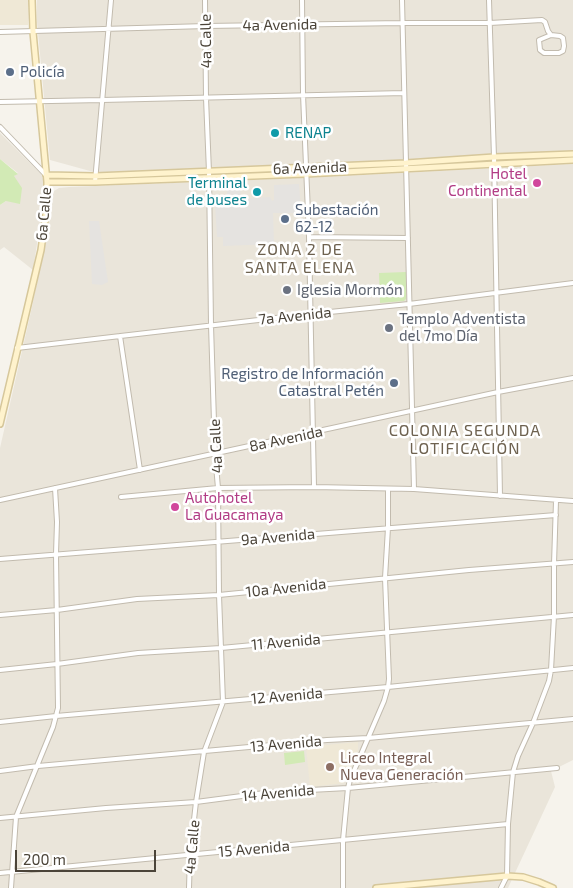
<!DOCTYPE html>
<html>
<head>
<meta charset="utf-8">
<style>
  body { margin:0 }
  #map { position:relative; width:573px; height:888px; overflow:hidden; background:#f6f3ec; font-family:"Exo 2",sans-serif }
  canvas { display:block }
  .scale { position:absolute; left:15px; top:850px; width:141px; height:22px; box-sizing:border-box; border:2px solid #4b4439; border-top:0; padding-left:6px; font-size:15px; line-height:18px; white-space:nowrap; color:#4b4439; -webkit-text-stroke:4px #fff; paint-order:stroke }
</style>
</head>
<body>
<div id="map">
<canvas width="573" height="888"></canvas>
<div class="scale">200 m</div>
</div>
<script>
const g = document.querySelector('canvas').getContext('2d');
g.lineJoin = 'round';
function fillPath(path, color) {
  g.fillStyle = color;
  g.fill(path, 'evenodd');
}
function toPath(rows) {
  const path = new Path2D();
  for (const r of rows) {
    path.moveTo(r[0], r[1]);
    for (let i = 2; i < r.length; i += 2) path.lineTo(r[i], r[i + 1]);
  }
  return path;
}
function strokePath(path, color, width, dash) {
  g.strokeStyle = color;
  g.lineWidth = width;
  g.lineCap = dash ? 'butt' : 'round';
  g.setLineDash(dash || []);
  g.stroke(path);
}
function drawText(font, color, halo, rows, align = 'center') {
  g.font = font + ' "Exo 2",sans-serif';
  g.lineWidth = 5;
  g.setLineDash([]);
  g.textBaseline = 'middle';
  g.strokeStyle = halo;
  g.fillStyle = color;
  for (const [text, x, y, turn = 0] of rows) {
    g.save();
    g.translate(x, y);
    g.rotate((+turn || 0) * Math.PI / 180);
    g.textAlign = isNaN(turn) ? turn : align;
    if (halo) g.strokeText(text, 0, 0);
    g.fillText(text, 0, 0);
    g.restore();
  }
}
fillPath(toPath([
  [37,0,573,0,573,155,101,174,50,160,37,22],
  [0,133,42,175,44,183,44,198,33,270,4,247,0,250,0,205,6,201,14,176,18,173,0,159],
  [573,164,573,760,551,771,555,787,508,888,0,888,0,448,32,307,52,209,52,198,54,191,59,188,69,187,326,177]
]), '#eae5da');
fillPath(toPath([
  [0,0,29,0,28,25,0,25],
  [358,742,358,750,344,783,310,787,306,747]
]), '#efe8d6');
fillPath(toPath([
  [0,159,18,174,14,176,22,188,20,204,6,201,0,205],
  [406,272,406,299,404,301,380,303,379,273],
  [304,751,305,762,285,765,284,753]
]), '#d2eab5');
fillPath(toPath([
  [299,184,301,213,273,213,274,244,223,246,223,237,217,237,215,205,227,203,227,188,240,187,241,199,270,197,272,201,274,200,274,185],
  [89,221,99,221,108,282,102,285,92,284]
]), '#e5e3e0');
const street = toPath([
  [302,0,303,94,309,237,314,487],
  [402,0,414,489],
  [489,0,494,157,500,496],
  [0,32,206,26,402,23,490,23,542,20,545,22,548,31,551,35],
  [551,35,560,36,563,38,564,46,563,51,559,53,544,53,540,50,539,40,551,35],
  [0,102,102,100,404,93],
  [0,127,46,175],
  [95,182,111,0],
  [309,237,408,238],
  [120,336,140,470],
  [17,348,310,314,409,304,573,283],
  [121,497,218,488,314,487,414,489,573,501],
  [0,500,498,392,573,378],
  [0,559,556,515],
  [0,615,57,610,137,599,219,595,469,570,573,562],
  [0,670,57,664,138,653,221,648,573,615],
  [0,722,56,716,388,687,573,668],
  [0,771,38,766,327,740,368,738,573,719],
  [0,818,106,808,196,802,272,792,348,788,557,768],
  [0,873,508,824],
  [11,888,16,817,53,727,58,708,56,554,57,522,55,488],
  [189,888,190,855,196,802,204,752,223,702,219,595,218,488,215,454,211,325,209,172,206,98,205,0],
  [343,888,343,840,348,788,350,780,384,701,388,687,389,679,385,578,388,528,388,489],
  [501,888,507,876,508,824,513,772,518,756,533,723,549,681,551,670,554,616,554,564,556,501]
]);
const secondary = toPath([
  [46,175,95,176,406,163,494,157,573,154],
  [47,182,95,182,306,174,573,160],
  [0,424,41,250,47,206,47,182,33,32,32,0],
  [376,888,507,876,523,877,539,882,553,888]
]);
strokePath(street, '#c2bbae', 6);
strokePath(secondary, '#d6c79b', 8);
strokePath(street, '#fff', 4);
strokePath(secondary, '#fff3cd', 5);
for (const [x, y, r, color] of [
  [10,72,5,"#5c6f8a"],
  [275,133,5,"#0f9aa8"],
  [537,183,5,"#d1479c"],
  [257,192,5,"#0f9aa8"],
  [285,219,5,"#5c6f8a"],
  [287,290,5,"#6b7280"],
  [389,328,5,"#6b7280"],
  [394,383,5,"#5c6f8a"],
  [175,507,5,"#d1479c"],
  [330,767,5,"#8d6e63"]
]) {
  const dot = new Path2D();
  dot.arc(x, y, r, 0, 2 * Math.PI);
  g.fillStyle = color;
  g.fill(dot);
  strokePath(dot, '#fff', 2);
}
drawText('15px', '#4b4439', '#fff', [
  ["4a Avenida",280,25,-1],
  ["4a Calle",206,41,-91],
  ["6a Avenida",310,168,-2],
  ["6a Calle",44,214,-85],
  ["7a Avenida",295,316,-6],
  ["8a Avenida",286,439,-12],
  ["4a Calle",216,446,-93],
  ["9a Avenida",278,537,-5],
  ["10a Avenida",286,588,-6],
  ["11 Avenida",286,642,-5],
  ["12 Avenida",287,696,-5],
  ["13 Avenida",286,744,-5],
  ["14 Avenida",278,793,-5],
  ["4a Calle",192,847,-85],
  ["15 Avenida",254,849,-5]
]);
drawText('15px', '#4e5e75', '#fff', [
  ["Policía",20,72],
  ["Subestación",295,210],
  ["62-12",295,227],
  ["Registro de Información",384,374,"right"],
  ["Catastral Petén",384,391,"right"]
], 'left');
drawText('15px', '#0d838f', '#fff', [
  ["RENAP",285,133],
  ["Terminal",247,183,"right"],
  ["de buses",247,200,"right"]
], 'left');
drawText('15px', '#b23c85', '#fff', [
  ["Hotel",527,174],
  ["Continental",527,191],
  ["Autohotel",185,498,"left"],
  ["La Guacamaya",185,515,"left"]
], 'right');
drawText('15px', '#5b616d', '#fff', [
  ["Iglesia Mormón",297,290],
  ["Templo Adventista",399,319],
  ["del 7mo Día",399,336]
], 'left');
drawText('15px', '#785e54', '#fff', [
  ["Liceo Integral",340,758],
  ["Nueva Generación",340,775]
], 'left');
g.letterSpacing = '1px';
drawText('16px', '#6e6250', '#fff', [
  ["ZONA 2 DE",300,250],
  ["SANTA ELENA",300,268],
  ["COLONIA SEGUNDA",465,431],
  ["LOTIFICACIÓN",465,449]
]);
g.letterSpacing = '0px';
</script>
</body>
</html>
